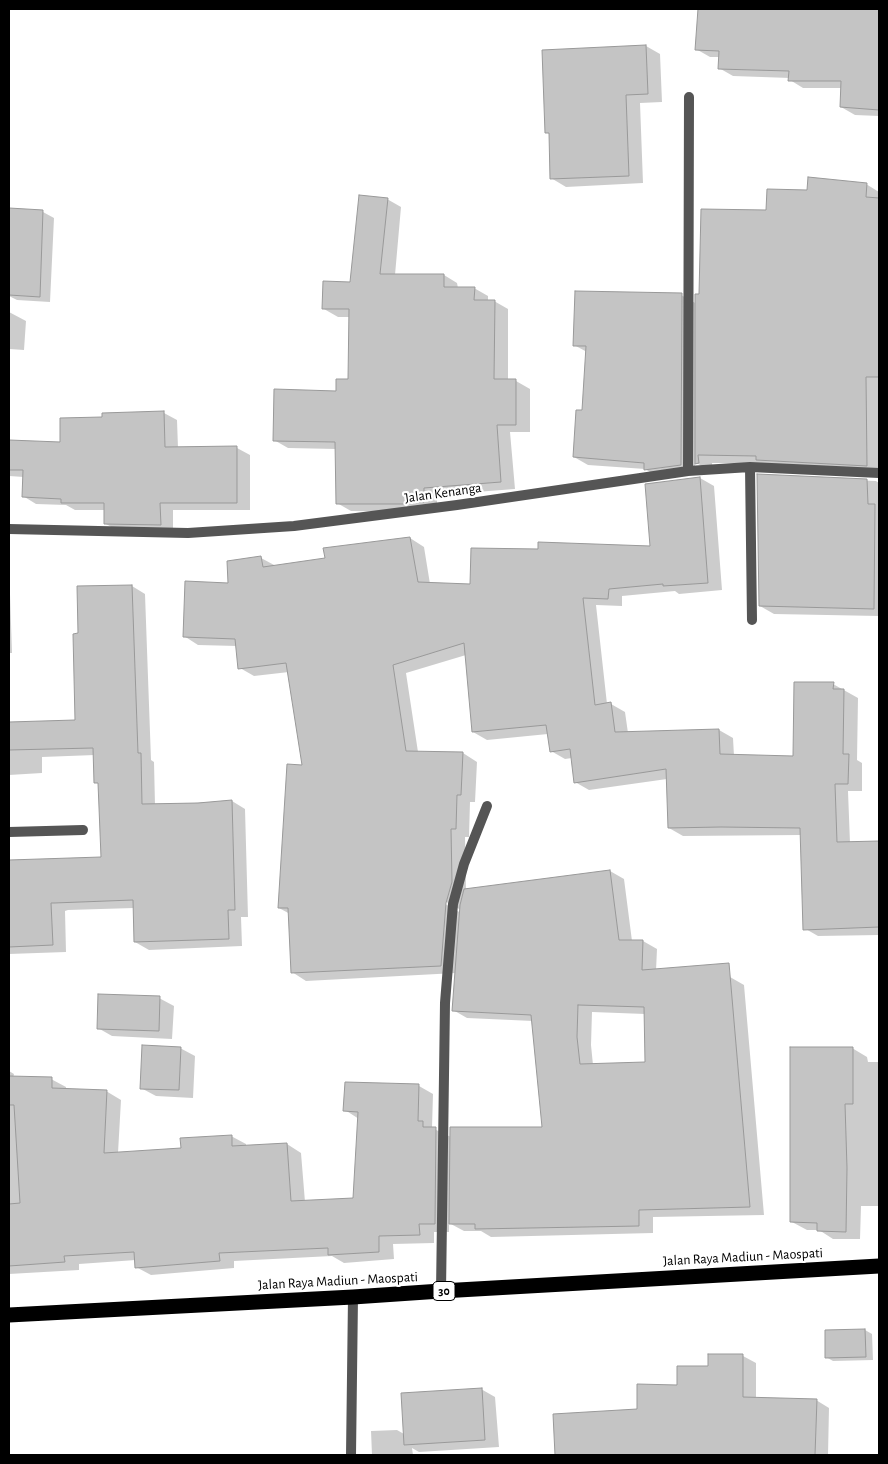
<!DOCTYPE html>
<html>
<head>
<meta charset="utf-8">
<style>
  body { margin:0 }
  #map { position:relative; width:888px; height:1464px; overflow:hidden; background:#fff; font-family:"Alegreya Sans",sans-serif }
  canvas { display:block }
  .frame { position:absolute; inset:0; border:10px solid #000; pointer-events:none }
</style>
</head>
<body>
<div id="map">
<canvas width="888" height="1464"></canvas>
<div class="frame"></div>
</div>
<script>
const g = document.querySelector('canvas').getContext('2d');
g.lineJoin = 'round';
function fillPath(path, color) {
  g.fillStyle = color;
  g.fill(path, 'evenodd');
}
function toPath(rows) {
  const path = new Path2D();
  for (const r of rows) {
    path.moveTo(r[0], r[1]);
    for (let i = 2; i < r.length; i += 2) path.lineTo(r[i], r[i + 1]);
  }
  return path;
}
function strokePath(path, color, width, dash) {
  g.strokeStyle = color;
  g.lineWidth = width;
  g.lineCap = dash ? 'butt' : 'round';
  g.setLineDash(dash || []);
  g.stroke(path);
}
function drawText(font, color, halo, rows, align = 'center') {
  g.font = font + ' "Alegreya Sans",sans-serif';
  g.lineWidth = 4.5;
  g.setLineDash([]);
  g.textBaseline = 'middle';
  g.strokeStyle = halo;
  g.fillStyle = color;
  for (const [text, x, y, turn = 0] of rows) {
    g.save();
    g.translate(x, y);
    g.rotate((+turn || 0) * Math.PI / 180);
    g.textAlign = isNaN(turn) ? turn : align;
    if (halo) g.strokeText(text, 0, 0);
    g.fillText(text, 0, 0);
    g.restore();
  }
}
fillPath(toPath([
  [699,9,879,9,879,116,855,115,841,107,842,88,803,88,790,80,790,78,733,76,719,68,720,57,710,57,696,49],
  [646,46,660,54,662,102,640,103,643,183,566,187,551,178,550,134,546,132,543,51],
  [866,184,879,192,879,473,764,463,712,463,713,471,710,471,695,462,695,473,660,478,645,469,588,465,574,457,583,411,587,352,574,345,681,295,697,304,701,295,768,211,808,192],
  [387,199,401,207,395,275,444,275,457,283,458,288,474,288,488,296,488,301,494,301,508,309,508,380,516,381,530,389,530,432,510,432,515,489,437,495,437,510,418,512,351,511,337,503,336,449,288,448,274,440,337,392,349,380,350,317,338,317,324,309,351,283],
  [9,209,43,212,54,218,50,302,17,300,9,296],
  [9,312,26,321,24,350,9,349],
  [164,413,177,420,178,448,237,448,250,455,250,510,173,510,173,532,119,531,106,524,105,510,75,510,66,505,36,504,23,496,24,477,9,476,9,441,62,443,104,418],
  [758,476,876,481,879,483,879,616,774,614,760,606],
  [700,478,714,486,722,590,679,594,675,591,622,596,622,606,596,605,607,704,611,704,625,712,628,733,719,730,733,738,734,756,794,757,833,684,858,698,857,760,862,763,862,791,848,791,850,843,879,842,879,935,818,936,804,928,801,835,683,836,669,828,667,779,589,790,575,782,572,758,565,759,551,751,548,734,487,740,473,732,466,655,406,673,418,752,463,753,477,762,475,802,470,802,469,837,465,837,466,890,610,871,624,879,632,941,643,941,657,949,656,971,730,977,744,985,764,1215,653,1217,653,1233,491,1237,481,1231,464,1231,449,1223,449,1232,434,1232,434,1243,393,1244,394,1259,344,1263,332,1256,234,1261,234,1268,151,1275,136,1267,136,1260,79,1264,79,1270,9,1274,9,1071,14,1074,13,1078,51,1079,66,1087,66,1090,106,1091,121,1100,118,1153,182,1149,231,1136,246,1144,246,1146,287,1144,301,1153,305,1202,354,1199,359,1119,345,1110,419,1086,433,1094,432,1128,451,1137,543,1128,533,1021,467,1018,453,1010,456,973,306,981,292,972,290,914,279,908,303,767,289,672,254,676,240,668,237,646,198,645,184,636,230,584,261,558,276,566,326,559,410,538,424,547,430,584,471,585,539,550,652,548],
  [441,899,461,910,461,913,440,901],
  [592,1012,645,1014,647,1063,593,1065,591,1045],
  [132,586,145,594,151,760,154,762,155,805,232,801,245,809,248,917,241,917,242,946,149,950,135,942,134,908,68,910,65,911,66,952,9,954,9,862,102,858,100,784,96,782,95,755,42,757,42,773,9,775,9,723,76,721,80,635],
  [9,593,10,594,12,653,9,653],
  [159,998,174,1006,172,1039,112,1036,98,1028],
  [180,1048,195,1056,193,1098,156,1096,141,1088],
  [852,1048,867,1057,868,1062,879,1062,879,1206,861,1206,860,1239,833,1239,819,1230,807,1230,792,1222],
  [865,1330,872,1334,873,1360,833,1361,826,1357],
  [743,1356,756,1363,756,1399,816,1400,829,1408,828,1455,556,1455,554,1415,638,1410,709,1368],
  [481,1389,495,1397,499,1447,419,1452,412,1448,413,1455,372,1455,371,1431,397,1430,404,1434]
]), '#0003');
const building = toPath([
  [698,9,879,9,879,110,840,107,841,81,788,81,789,71,718,69,719,51,695,50,698,9],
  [646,45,648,94,626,95,629,176,550,179,549,133,545,133,542,50,646,45],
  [808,177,867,183,866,197,879,198,879,377,866,377,867,466,756,460,756,456,698,455,699,463,695,464,695,294,699,294,701,209,766,210,767,189,807,190,808,177],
  [359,195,388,198,380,274,444,274,444,287,475,287,474,300,495,300,494,379,516,379,516,425,497,425,501,482,424,488,424,502,404,502,404,504,336,504,335,442,273,441,274,389,336,391,336,379,348,379,349,309,322,309,323,281,350,282,359,195],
  [9,208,43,210,40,297,9,295,9,208],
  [575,291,682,293,681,465,644,470,644,463,573,457,576,410,582,410,586,346,573,346,575,291],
  [164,411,165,447,237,446,237,503,160,503,161,525,104,524,104,503,61,503,61,499,22,497,23,470,9,470,9,440,60,442,60,418,102,417,102,413,164,411],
  [757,474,867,479,868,504,875,504,874,609,759,606,757,474],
  [700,477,708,583,663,586,663,584,609,589,608,599,583,598,595,705,611,702,615,732,719,729,720,754,793,756,794,682,834,682,833,689,844,689,843,754,849,754,848,784,835,784,837,842,879,841,879,927,803,930,800,828,721,827,668,828,666,769,574,783,570,749,550,752,546,725,472,732,464,643,393,665,406,751,463,752,461,795,457,795,456,829,451,829,452,882,446,903,441,966,291,973,288,908,278,908,287,764,302,765,286,663,238,669,235,639,183,637,185,581,228,583,227,561,261,556,263,567,325,558,323,548,410,537,418,582,470,584,471,548,538,549,538,542,650,546,645,484,700,477],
  [132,585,138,753,141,753,142,804,198,803,232,800,235,910,228,910,229,939,134,942,133,900,54,903,51,903,53,945,9,947,9,860,101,857,98,783,94,783,93,748,9,750,9,722,75,720,73,634,78,633,77,586,132,585],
  [610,870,619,940,643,940,642,970,729,963,750,1207,639,1210,639,1226,475,1229,475,1224,449,1224,450,1127,542,1127,531,1015,452,1011,460,905,464,889,610,870],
  [578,1005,644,1007,645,1062,580,1064,577,1037,578,1005],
  [98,994,160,996,159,1031,97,1029,98,994],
  [142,1045,181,1047,179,1090,140,1089,142,1045],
  [790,1047,853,1047,853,1104,845,1104,847,1168,846,1232,817,1231,817,1223,790,1222,790,1047],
  [9,1076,52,1077,52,1088,107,1090,104,1153,181,1148,180,1138,232,1135,232,1146,287,1143,291,1201,353,1198,358,1112,343,1111,345,1082,419,1084,418,1121,423,1121,423,1127,436,1127,435,1224,419,1224,420,1235,379,1236,379,1252,328,1255,328,1248,219,1253,220,1261,135,1268,134,1252,64,1256,65,1262,9,1266,9,1204,20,1203,14,1105,9,1105,9,1076],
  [865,1329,866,1357,825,1358,825,1330,865,1329],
  [708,1354,743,1354,743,1397,817,1399,815,1455,555,1455,553,1414,637,1409,637,1384,677,1385,677,1366,708,1366,708,1354],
  [482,1388,485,1440,404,1445,401,1393,482,1388]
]);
fillPath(building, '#c4c4c4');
strokePath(building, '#999', 1);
strokePath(toPath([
  [750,467,752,620],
  [688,471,689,97],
  [9,529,188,533,294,526,457,505,688,471,750,467,879,473],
  [9,832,83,830],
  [441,1291,445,1003,453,904,464,864,487,806],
  [351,1455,353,1297]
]), '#555', 10);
strokePath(toPath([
  [9,1315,353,1297,441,1291,879,1266]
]), '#000', 15);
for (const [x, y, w] of [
  [444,1291,22]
]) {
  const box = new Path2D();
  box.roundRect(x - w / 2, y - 9.5, w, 19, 4);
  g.fillStyle = '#fff';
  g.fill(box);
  strokePath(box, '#000', 1);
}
drawText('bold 12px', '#000', null, [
  ["30",444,1291]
]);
drawText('14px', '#000', '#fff', [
  ["Jalan Kenanga",443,493,-8],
  ["Jalan Raya Madiun - Maospati",743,1257,-3],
  ["Jalan Raya Madiun - Maospati",338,1281,-3]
]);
</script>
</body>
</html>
